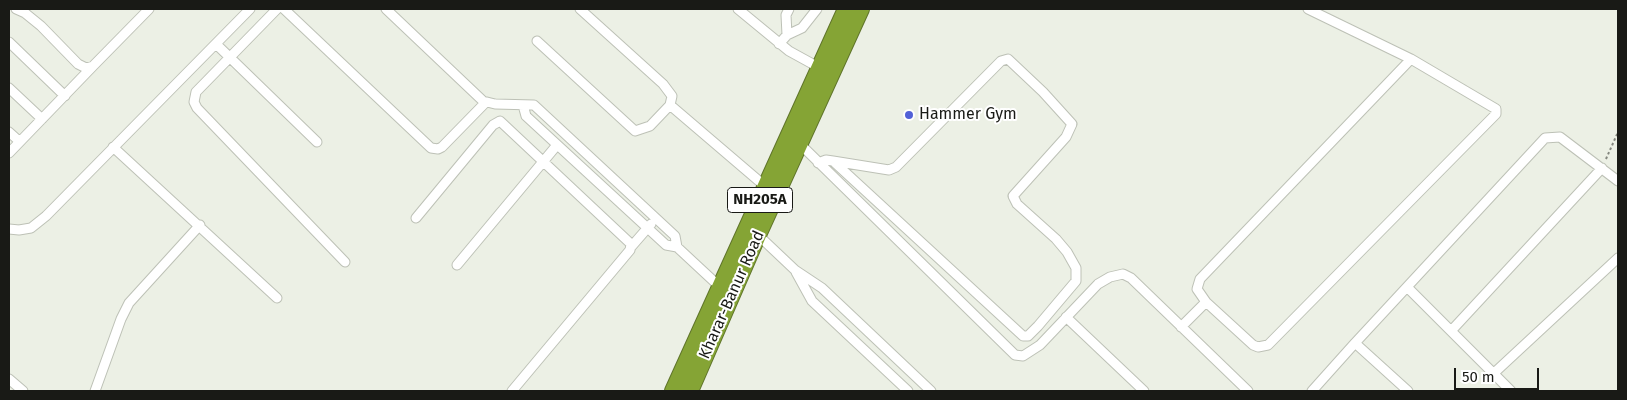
<!DOCTYPE html>
<html>
<head>
<meta charset="utf-8">
<style>
  body { margin:0 }
  #map { position:relative; width:1627px; height:400px; overflow:hidden; background:#ecf0e5; font-family:"Fira Sans",sans-serif }
  canvas { display:block }
  .frame { position:absolute; inset:0; border:10px solid #191a16; pointer-events:none }
  .scale { position:absolute; left:1454px; top:368px; width:85px; height:22px; box-sizing:border-box; border:2px solid #191a16; border-top:0; padding-left:6px; font-size:15px; line-height:18px; white-space:nowrap; color:#191a16; -webkit-text-stroke:4px #fff; paint-order:stroke }
</style>
</head>
<body>
<div id="map">
<canvas width="1627" height="400"></canvas>
<div class="frame"></div>
<div class="scale">50 m</div>
</div>
<script>
const g = document.querySelector('canvas').getContext('2d');
g.lineJoin = 'round';
function toPath(rows) {
  const path = new Path2D();
  for (const r of rows) {
    path.moveTo(r[0], r[1]);
    for (let i = 2; i < r.length; i += 2) path.lineTo(r[i], r[i + 1]);
  }
  return path;
}
function strokePath(path, color, width, dash) {
  g.strokeStyle = color;
  g.lineWidth = width;
  g.lineCap = dash ? 'butt' : 'round';
  g.setLineDash(dash || []);
  g.stroke(path);
}
function drawText(font, color, halo, rows, align = 'center') {
  g.font = font + ' "Fira Sans",sans-serif';
  g.lineWidth = 4;
  g.setLineDash([]);
  g.textBaseline = 'middle';
  g.strokeStyle = halo;
  g.fillStyle = color;
  for (const [text, x, y, turn = 0] of rows) {
    g.save();
    g.translate(x, y);
    g.rotate((+turn || 0) * Math.PI / 180);
    g.textAlign = isNaN(turn) ? turn : align;
    if (halo) g.strokeText(text, 0, 0);
    g.fillText(text, 0, 0);
    g.restore();
  }
}
const street = toPath([
  [16,9,25,13,41,26,78,64,86,68,93,66,149,9],
  [277,9,196,92,194,102,197,108,345,262],
  [284,9,431,148,438,149,442,147,486,102],
  [386,9,483,101,495,104,534,105,675,236,677,247,720,287],
  [580,9,663,84,672,96,670,105],
  [738,9,789,51,820,68],
  [787,35,786,15,789,9],
  [537,41,635,131,650,126,670,105,766,187],
  [9,42,65,96],
  [216,44,317,142],
  [779,44,787,35,802,28,817,9],
  [9,88,42,119],
  [523,105,526,116,666,245,677,247],
  [9,132,19,141],
  [800,144,1015,355,1023,356,1040,345,1098,284,1110,277,1123,274,1131,278,1248,391],
  [113,147,277,298],
  [9,153,93,66],
  [818,163,826,160,833,161,1023,336,1028,336,1038,326,1076,281,1076,268,1067,252,1056,239,1017,204,1013,196,1066,137,1072,124,1043,92,1008,59,1001,61,896,167,889,170,833,161],
  [416,218,493,125,500,121,631,244,630,250,512,391],
  [9,229,19,230,31,228,46,216,250,9],
  [758,235,795,270,822,288,931,391],
  [631,247,651,224],
  [457,265,557,145],
  [796,272,812,301,908,391],
  [1408,288,1511,391],
  [1206,302,1197,289,1200,279,1411,59],
  [1066,317,1144,391],
  [1181,327,1206,302,1253,345,1258,347,1268,345,1496,114,1496,109,1411,59,1308,9],
  [1451,331,1602,168],
  [1355,343,1545,138,1560,137,1618,181],
  [1493,374,1618,258],
  [9,379,23,391],
  [95,391,121,319,129,303,200,225],
  [1312,391,1355,343,1408,391]
]);
const highway = toPath([
  [673,391,846,9],
  [690,391,758,235,861,9]
]);
strokePath(street, '#bdc1b6', 11);
strokePath(highway, '#5f742a', 18);
strokePath(toPath([
  [1606,159,1618,132]
]), '#84877f', 2, [2.5, 2.5]);
strokePath(street, '#fff', 9);
strokePath(highway, '#85a435', 16);
for (const [x, y, r, color] of [
  [909,115,5,"#5261d7"]
]) {
  const dot = new Path2D();
  dot.arc(x, y, r, 0, 2 * Math.PI);
  g.fillStyle = color;
  g.fill(dot);
  strokePath(dot, '#fff', 2);
}
for (const [x, y, w] of [
  [760,200,65]
]) {
  const box = new Path2D();
  box.roundRect(x - w / 2, y - 12.5, w, 25, 4);
  g.fillStyle = '#fff';
  g.fill(box);
  strokePath(box, '#191a16', 1);
}
drawText('bold 15px', '#191a16', null, [
  ["NH205A",760,200]
]);
drawText('16px', '#191a16', '#fff', [
  ["Hammer Gym",919,115]
], 'left');
drawText('16px', '#191a16', '#fff', [
  ["Kharar-Banur Road",732,295,-66]
]);
</script>
</body>
</html>
